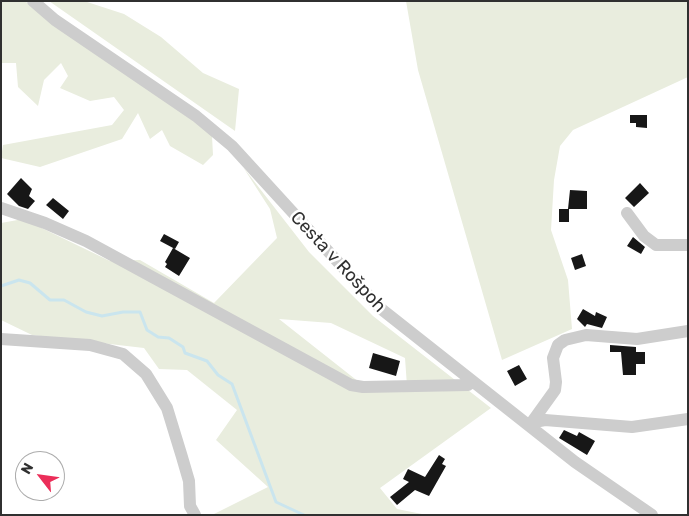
<!DOCTYPE html>
<html>
<head>
<meta charset="utf-8">
<style>
  body { margin:0 }
  #map { position:relative; width:689px; height:516px; overflow:hidden; background:#fff; font-family:Rubik,sans-serif }
  canvas { display:block }
  .frame { position:absolute; inset:0; border:2px solid #303030; pointer-events:none }
  .north { position:absolute; left:15px; top:451px; width:50px; height:50px; box-sizing:border-box; background:#fff; border:1px solid #acacac; border-radius:50%; rotate:300deg; font-size:14px; font-weight:700; line-height:20px; text-align:center; color:#303030 }
  .north::after { content:''; display:block; margin:auto; width:18px; height:22px; background:#eb2e59; clip-path:polygon(50% 0,100% 100%,50% 72%,0 100%) }
</style>
</head>
<body>
<div id="map">
<canvas width="689" height="516"></canvas>
<div class="frame"></div>
<div class="north">N</div>
</div>
<script>
const g = document.querySelector('canvas').getContext('2d');
g.lineJoin = 'round';
function fillPath(path, color) {
  g.fillStyle = color;
  g.fill(path, 'evenodd');
}
function toPath(rows) {
  const path = new Path2D();
  for (const r of rows) {
    path.moveTo(r[0], r[1]);
    for (let i = 2; i < r.length; i += 2) path.lineTo(r[i], r[i + 1]);
  }
  return path;
}
function strokePath(path, color, width, dash) {
  g.strokeStyle = color;
  g.lineWidth = width;
  g.lineCap = dash ? 'butt' : 'round';
  g.setLineDash(dash || []);
  g.stroke(path);
}
function drawText(font, color, halo, rows, align = 'center') {
  g.font = font + ' Rubik,sans-serif';
  g.lineWidth = 5;
  g.setLineDash([]);
  g.textBaseline = 'middle';
  g.strokeStyle = halo;
  g.fillStyle = color;
  for (const [text, x, y, turn = 0] of rows) {
    g.save();
    g.translate(x, y);
    g.rotate((+turn || 0) * Math.PI / 180);
    g.textAlign = isNaN(turn) ? turn : align;
    if (halo) g.strokeText(text, 0, 0);
    g.fillText(text, 0, 0);
    g.restore();
  }
}
fillPath(toPath([
  [1,1,25,1,63,32,169,100,212,136,213,155,203,165,170,146,162,130,150,139,138,113,122,139,40,167,1,158,3,145,112,125,124,110,114,97,90,101,60,88,68,76,61,63,44,80,38,106,18,87,16,63,1,63],
  [49,1,84,1,124,14,161,37,203,73,239,89,235,131],
  [406,1,688,1,688,77,573,130,560,146,554,180,551,230,568,280,572,329,502,360,418,70],
  [243,167,309,252,373,316,491,408,380,488,397,509,427,515,212,515,268,487,216,440,237,410,187,370,159,369,144,348,32,335,1,320,1,223,23,219,110,261,140,260,214,303,277,238,270,209],
  [279,319,331,323,405,358,407,386,369,390]
]), '#e9edde');
strokePath(toPath([
  [1,286,19,280,30,283,50,300,64,300,86,312,102,316,123,312,140,312,147,330,158,337,169,338,183,347,185,353,207,361,218,375,232,384,276,502,304,515]
]), '#cae5ee', 3);
fillPath(toPath([
  [630,115,647,115,647,128,636,127,636,123,630,123],
  [21,178,32,189,29,196,35,201,28,209,19,206,7,194],
  [640,183,649,193,634,207,625,198],
  [570,190,587,191,587,209,568,209],
  [53,198,69,211,63,219,46,205],
  [559,209,569,209,569,222,559,222],
  [164,234,179,242,175,249,160,241],
  [633,237,645,247,641,254,627,246],
  [173,248,190,258,179,276,165,267,167,264,165,262],
  [582,254,586,266,575,270,571,258],
  [583,309,595,316,596,312,607,317,602,328,587,324,585,327,577,319],
  [610,345,636,347,636,352,645,352,645,364,636,364,636,375,623,375,621,352,610,352],
  [373,353,400,361,396,376,369,368],
  [519,365,527,379,515,386,507,371],
  [564,430,577,436,579,432,595,441,587,455,559,438],
  [439,455,445,459,442,464,446,466,429,496,415,490,397,505,390,497,409,482,403,479,408,469,425,477]
]), '#171717');
strokePath(toPath([
  [33,1,55,20,196,116,232,146,380,308,575,462,652,515],
  [1,208,45,223,86,241,351,385,363,387,468,385,471,382],
  [627,213,644,236,656,245,688,245],
  [1,339,90,345,123,354,146,374,167,408,182,457,189,481,190,506,195,515],
  [532,422,555,390,556,382,553,358,558,345,565,340,586,335,637,339,688,331],
  [529,423,545,420,632,427,688,419]
]), '#cdcdcd', 12);
drawText('18px', '#303030', '#fff', [
  ["Cesta v Rošpoh",338,262,47]
]);
</script>
</body>
</html>
